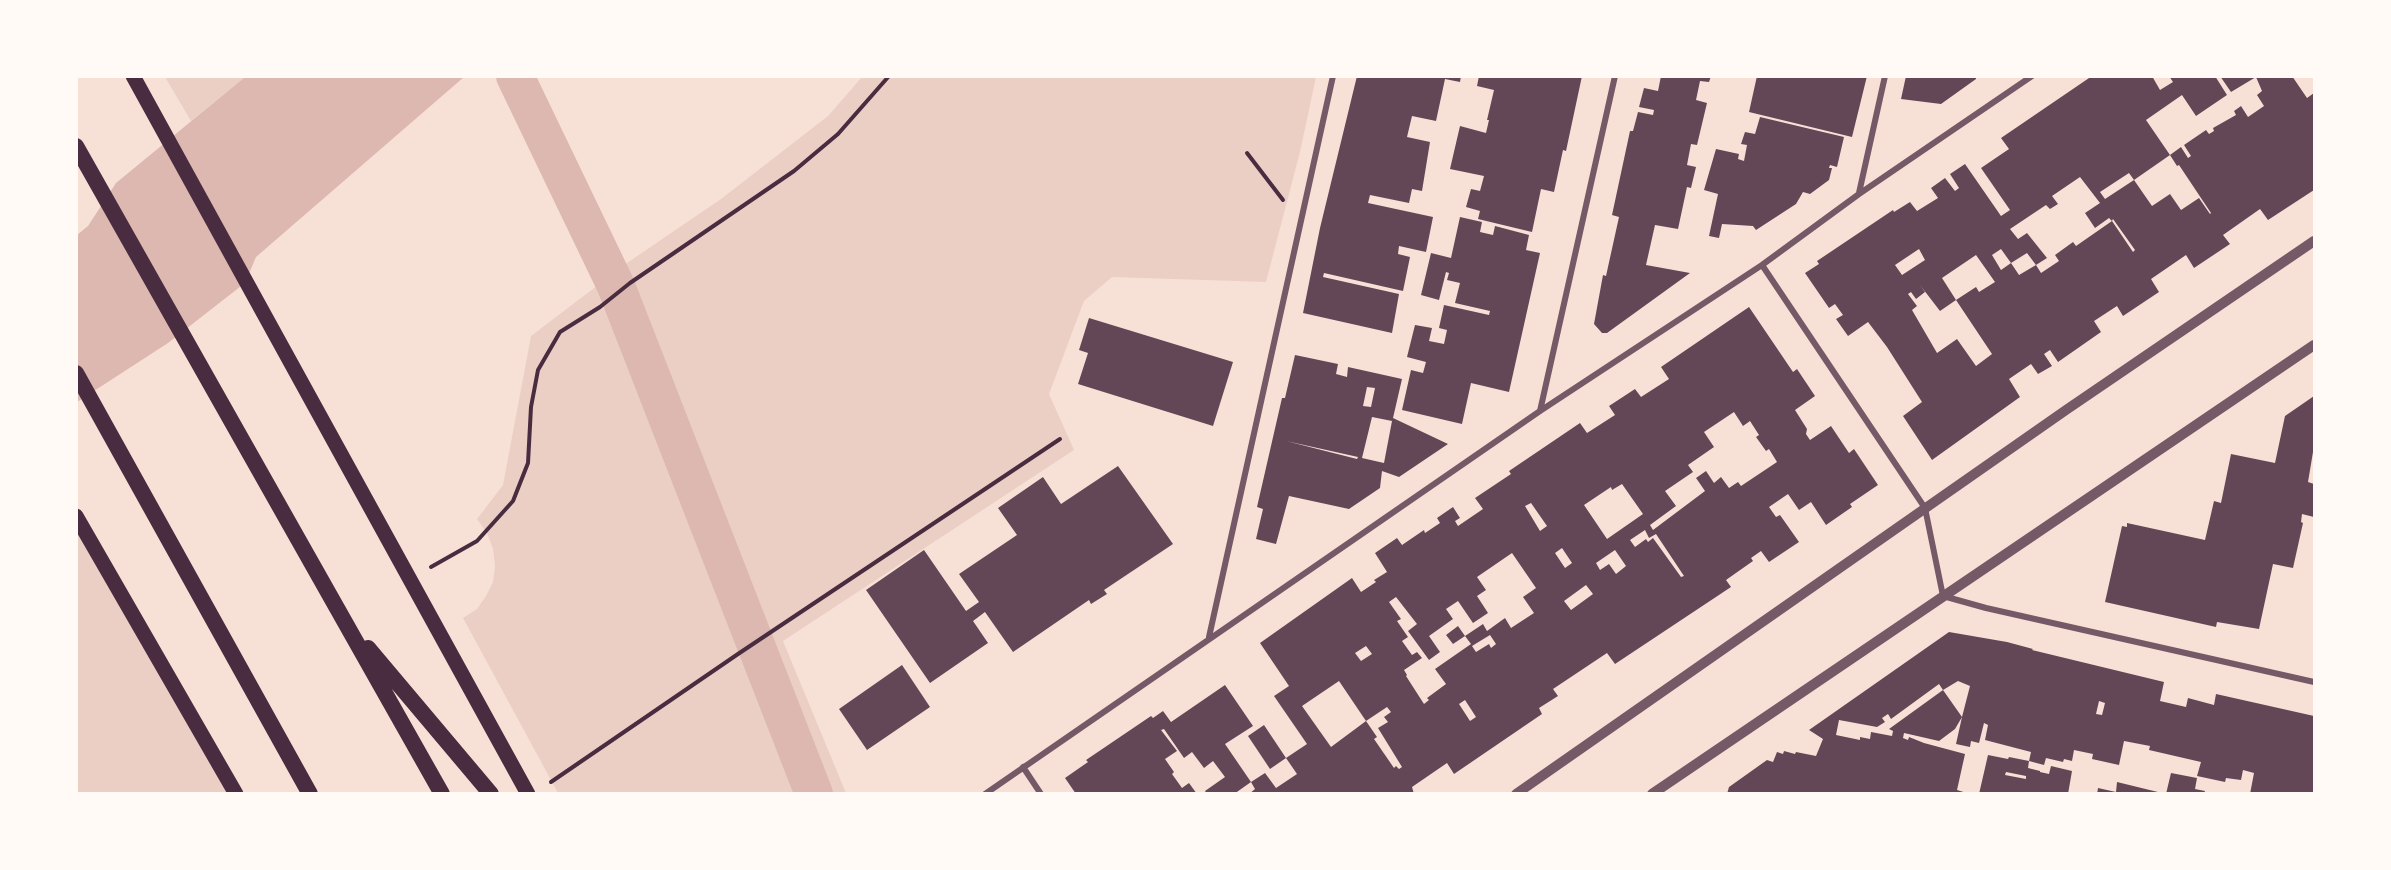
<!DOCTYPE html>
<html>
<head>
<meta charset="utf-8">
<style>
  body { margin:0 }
  #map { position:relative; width:2391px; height:870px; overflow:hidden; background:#f7e1d7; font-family:"Fira Sans",sans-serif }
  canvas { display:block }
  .frame { position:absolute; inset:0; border:78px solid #fffaf5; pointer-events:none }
</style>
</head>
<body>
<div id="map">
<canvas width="2391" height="870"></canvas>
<div class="frame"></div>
</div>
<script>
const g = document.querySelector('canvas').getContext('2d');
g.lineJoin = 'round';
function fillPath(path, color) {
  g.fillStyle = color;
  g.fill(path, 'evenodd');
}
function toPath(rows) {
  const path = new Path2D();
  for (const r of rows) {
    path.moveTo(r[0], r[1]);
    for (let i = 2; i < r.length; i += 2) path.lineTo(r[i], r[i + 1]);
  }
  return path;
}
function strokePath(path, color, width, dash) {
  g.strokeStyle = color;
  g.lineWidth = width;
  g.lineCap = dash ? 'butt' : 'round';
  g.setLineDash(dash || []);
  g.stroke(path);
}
fillPath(toPath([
  [165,77,245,77,191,121],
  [862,77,1316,77,1300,152,1266,282,1112,277,1084,301,1049,394,1074,450,783,641,846,793,558,793,463,618,477,609,486,596,493,582,495,566,493,549,487,533,477,519,503,485,531,336,627,263,721,199,828,116],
  [77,522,233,793,77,793]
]), '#ebcfc5');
fillPath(toPath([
  [245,77,464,77,256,257,245,283,168,343,77,402,77,235,88,226,116,183]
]), '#dcb8b0');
strokePath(toPath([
  [515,76,616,286,814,794]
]), '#dcb8b0', 38);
fillPath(toPath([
  [1357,76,1461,76,1460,82,1445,79,1436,121,1412,116,1407,137,1430,142,1422,191,1412,189,1409,203,1370,195,1368,203,1433,217,1426,252,1399,246,1398,254,1410,257,1403,291,1324,273,1323,277,1399,294,1392,333,1303,313,1320,228],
  [1479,76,1582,76,1566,151,1563,150,1554,192,1541,189,1532,232,1478,219,1480,211,1466,207,1471,189,1480,191,1484,176,1450,169,1460,126,1486,133,1489,120,1487,120,1494,90,1477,86],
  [1661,76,1711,76,1709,82,1700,81,1696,100,1707,103,1697,145,1691,144,1687,165,1696,167,1691,188,1687,187,1678,229,1655,225,1646,265,1690,273,1607,333,1602,333,1594,324,1603,275,1606,276,1619,217,1612,215,1630,131,1633,131,1638,112,1653,115,1654,110,1639,107,1644,88,1658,91],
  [1757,76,1867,76,1852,137,1749,112],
  [1906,76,1976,76,1976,79,1941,104,1901,99],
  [2092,76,2152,76,2160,90,2173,82,2169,76,2215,76,2227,95,2196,116,2182,95,2146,120,2170,155,2134,180,2129,173,2100,192,2105,199,2134,180,2152,206,2170,194,2181,210,2199,198,2210,214,2211,213,2179,165,2177,166,2170,155,2181,147,2188,158,2191,156,2184,145,2206,130,2209,134,2214,131,2213,128,2236,115,2234,111,2241,106,2248,117,2264,106,2257,95,2262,91,2256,77,2231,92,2220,76,2292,76,2307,98,2314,93,2314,190,2268,220,2260,209,2223,235,2230,244,2194,268,2186,255,2151,279,2159,292,2123,316,2117,306,2094,321,2101,332,2058,362,2050,350,2044,354,2052,366,2038,374,2031,364,2009,379,2020,397,1932,460,1903,416,1922,402,1887,347,1868,322,1848,336,1836,319,1843,315,1835,304,1829,308,1805,273,1819,264,1817,261,1893,210,1894,212,1910,202,1917,211,1938,198,1931,188,1945,178,1955,191,1959,188,1950,174,1965,164,2001,216,2010,210,1981,168,2009,149,2001,138],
  [2080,177,2100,203,2085,213,2095,228,2109,218,2112,221,2113,219,2135,250,2133,252,2112,221,2076,246,2073,242,2055,255,2059,261,2041,273,2036,265,2019,275,2011,263,2001,270,1992,255,2001,249,2011,263,2027,253,2036,265,2047,258,2027,233,2018,239,2010,229,2046,205,2050,209,2058,204,2052,196],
  [1919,249,1925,260,1902,275,1895,265],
  [1976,255,1995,282,1979,292,1976,287,1956,300,1942,278],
  [1920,285,1940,311,1956,300,1992,354,1976,366,1957,339,1937,353,1912,310,1917,306,1908,294,1911,292,1916,299,1925,292],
  [1760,117,1844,137,1837,167,1830,165,1829,168,1832,168,1829,180,1810,194,1803,192,1796,204,1756,230,1753,226,1722,224,1719,238,1709,236,1718,194,1704,190,1716,149,1739,154,1738,159,1744,161,1747,145,1741,144,1745,132,1755,134],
  [1460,217,1482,222,1480,232,1493,235,1495,226,1529,235,1526,250,1540,253,1509,392,1471,383,1462,424,1402,410,1411,370,1423,373,1426,362,1407,357,1415,325,1432,328,1429,341,1444,344,1447,330,1439,328,1444,305,1489,315,1490,311,1455,303,1460,283,1447,280,1449,273,1446,272,1439,300,1421,295,1431,253,1451,258],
  [1749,307,1793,372,1797,369,1815,396,1795,410,1807,429,1806,434,1810,440,1831,426,1849,453,1854,449,1878,485,1850,504,1852,507,1826,525,1811,502,1799,510,1788,494,1769,507,1776,517,1780,515,1799,542,1769,562,1761,551,1751,558,1753,561,1726,580,1731,587,1615,664,1607,653,1553,689,1558,696,1539,708,1542,714,1454,774,1447,763,1412,787,1414,794,1249,794,1255,789,1251,782,1265,773,1276,788,1297,774,1286,758,1270,769,1248,736,1264,725,1286,758,1307,744,1274,696,1289,686,1260,643,1352,578,1361,592,1376,582,1374,580,1387,572,1375,553,1397,538,1402,545,1424,530,1425,533,1440,523,1437,518,1453,507,1460,518,1455,521,1458,526,1483,509,1475,498,1511,474,1509,471,1580,423,1587,433,1615,415,1609,406,1635,389,1641,397,1669,379,1661,367],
  [1734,412,1743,426,1750,421,1759,435,1756,437,1766,451,1769,449,1777,462,1741,486,1738,482,1729,488,1721,477,1714,483,1706,471,1696,478,1705,491,1653,530,1650,525,1676,506,1665,491,1693,472,1688,465,1714,447,1704,432],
  [1622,484,1643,514,1607,539,1584,505,1611,487,1612,490],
  [1531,503,1547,526,1540,531,1525,506],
  [1645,530,1649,538,1656,534,1684,576,1681,577,1653,538,1648,542,1646,539,1635,547,1630,540],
  [1562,548,1572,563,1565,568,1555,553],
  [1615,550,1626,566,1616,574,1609,564,1600,570,1596,563],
  [1512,553,1536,588,1523,597,1534,613,1511,628,1505,618,1487,631,1483,624,1465,636,1458,626,1446,635,1453,644,1465,636,1471,644,1435,669,1446,684,1427,698,1429,700,1424,704,1406,676,1407,675,1404,670,1422,658,1417,652,1412,655,1402,641,1408,637,1397,621,1401,619,1389,602,1396,597,1417,624,1408,631,1429,660,1440,652,1429,636,1453,619,1446,609,1458,601,1473,623,1488,613,1477,596,1486,590,1477,577],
  [1586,585,1593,594,1571,610,1564,601],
  [1490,635,1496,644,1491,648,1489,644,1476,652,1472,646],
  [1366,646,1372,654,1361,661,1355,653],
  [1339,681,1366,721,1387,707,1391,712,1384,717,1388,722,1378,728,1402,767,1399,769,1396,766,1394,768,1374,739,1377,737,1366,721,1331,747,1302,706],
  [1465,700,1476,717,1470,721,1459,704],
  [1089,318,1233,362,1213,426,1078,384,1088,353,1079,350],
  [1295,355,1338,364,1336,374,1347,377,1348,367,1402,379,1393,418,1448,444,1399,477,1382,471,1380,488,1349,509,1289,496,1276,544,1256,539,1263,509,1257,507,1282,398,1285,398],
  [1367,387,1375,388,1371,407,1363,406],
  [1372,417,1392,421,1384,463,1362,458],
  [1286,441,1358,457,1357,459],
  [2314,396,2314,446,2308,482,2314,484,2314,517,2302,514,2301,522,2303,523,2293,568,2273,564,2259,629,2217,622,2216,627,2105,602,2122,526,2127,527,2127,523,2205,540,2214,501,2221,503,2231,454,2275,463,2285,416],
  [1118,466,1173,544,1104,590,1107,594,1091,604,1089,600,1013,652,985,612,973,621,988,643,930,683,866,590,924,550,966,611,979,602,959,574,1017,535,998,508,1043,477,1061,504],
  [1949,632,2007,642,2033,649,2032,650,2164,682,2160,701,2186,707,2188,698,2214,705,2216,694,2314,716,2314,794,2250,794,2254,773,2243,770,2241,780,2226,778,2225,782,2197,776,2201,762,2149,750,2150,746,2124,741,2119,765,2092,759,2093,754,2074,750,2072,761,2064,759,2063,762,2046,758,2044,765,2029,761,2031,752,1985,740,1988,725,1984,723,1979,743,1971,741,1970,747,1956,744,1962,717,1955,729,1939,741,1904,733,1903,738,1908,740,1909,737,1924,743,1965,754,1957,790,1970,794,1727,794,1729,787,1767,760,1773,762,1777,752,1783,754,1784,751,1795,754,1796,752,1816,756,1823,739,1809,730],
  [1958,681,1970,686,1962,717,1943,690],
  [1939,684,1943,690,1889,729,1893,731,1892,736,1871,732,1870,739,1860,737,1860,740,1836,735,1839,720,1877,727,1885,722,1882,718,1888,714,1891,719],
  [2099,701,2105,703,2102,715,2096,714],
  [902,665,930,707,867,750,839,709],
  [1225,685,1253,726,1225,744,1251,782,1234,794,1207,794,1205,791,1225,777,1213,761,1204,768,1192,752,1184,758,1164,729,1161,730,1177,751,1165,759,1174,772,1172,774,1182,788,1189,783,1197,794,1076,794,1065,778,1088,762,1086,760,1151,716,1153,718,1163,711,1171,722],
  [1988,755,2008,759,2009,757,2029,761,2028,768,2040,771,2040,772,2049,774,2051,766,2072,771,2068,794,1979,794],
  [2006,772,2026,776,2026,779,2005,775],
  [2171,773,2197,778,2195,789,2205,791,2204,794,2166,794],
  [2117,782,2162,793,2162,794,2097,794,2098,788,2116,792]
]), '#644757');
strokePath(toPath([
  [1247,153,1283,200],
  [431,567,477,541,513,501,528,463,531,407,538,370,560,332,600,307,630,283,794,171,838,134,889,76],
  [551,782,738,654,1060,439]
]), '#4a2c40', 4);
strokePath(toPath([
  [1859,193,1885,76],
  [1762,265,1925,508,1943,596,1986,608,2314,682],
  [1540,411,1615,76],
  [1209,637,1333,76],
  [1023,767,1041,794],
  [985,794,1540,411,1762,265,1859,194,2032,76]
]), '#755966', 6);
strokePath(toPath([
  [1516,794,2066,410,2314,241],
  [1652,794,2314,345]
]), '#755966', 10);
strokePath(toPath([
  [133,76,528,794],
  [76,516,236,794]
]), '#4a2c40', 15);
strokePath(toPath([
  [76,146,442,794],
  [76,373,310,794],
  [368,648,491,794]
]), '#4a2c40', 16);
</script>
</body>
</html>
